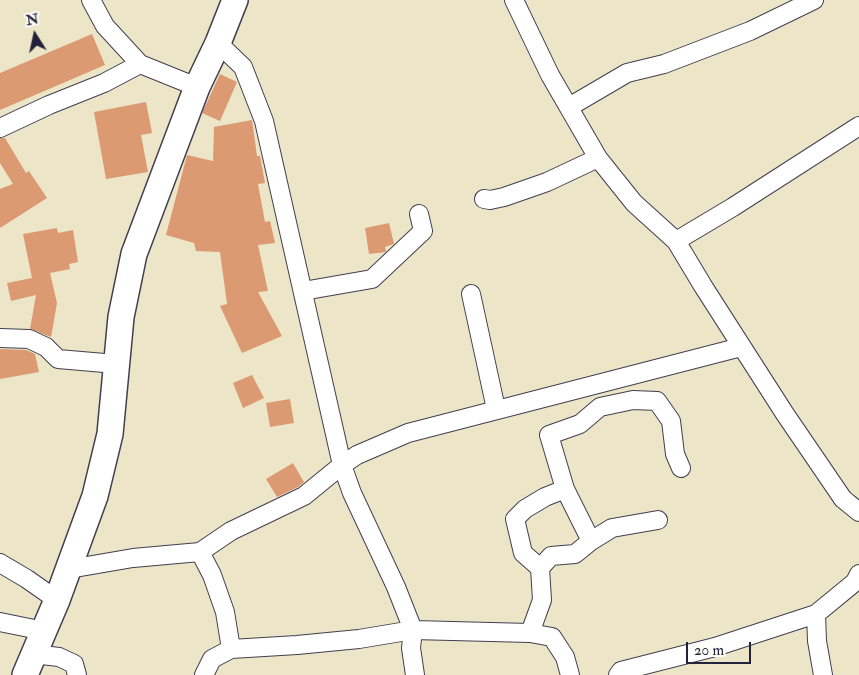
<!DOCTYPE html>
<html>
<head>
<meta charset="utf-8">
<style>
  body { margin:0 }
  #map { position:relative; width:859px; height:675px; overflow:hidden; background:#ede5c8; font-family:"IM FELL Double Pica",serif }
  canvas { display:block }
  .north { position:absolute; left:10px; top:10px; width:50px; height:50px; -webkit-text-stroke:4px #fdfcf7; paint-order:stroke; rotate:350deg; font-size:14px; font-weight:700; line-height:20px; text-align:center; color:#22223b }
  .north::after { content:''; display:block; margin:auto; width:18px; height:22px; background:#22223b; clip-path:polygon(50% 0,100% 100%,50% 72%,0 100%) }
  .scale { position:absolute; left:686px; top:642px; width:65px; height:22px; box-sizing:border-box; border:2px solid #22223b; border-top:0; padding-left:6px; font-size:15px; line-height:18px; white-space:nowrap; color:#22223b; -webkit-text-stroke:4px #fdfcf7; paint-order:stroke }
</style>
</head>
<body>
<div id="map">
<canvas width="859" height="675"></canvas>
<div class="north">N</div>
<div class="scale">20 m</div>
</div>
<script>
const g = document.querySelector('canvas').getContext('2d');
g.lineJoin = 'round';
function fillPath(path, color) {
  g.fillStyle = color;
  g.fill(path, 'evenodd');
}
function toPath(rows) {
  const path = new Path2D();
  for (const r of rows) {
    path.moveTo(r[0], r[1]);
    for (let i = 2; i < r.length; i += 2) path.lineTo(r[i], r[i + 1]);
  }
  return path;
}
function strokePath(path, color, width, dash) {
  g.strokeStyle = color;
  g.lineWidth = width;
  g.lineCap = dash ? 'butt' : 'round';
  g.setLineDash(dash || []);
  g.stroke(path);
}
fillPath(toPath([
  [92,34,105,65,0,110,0,73],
  [220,74,237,82,220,121,202,113],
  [146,102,152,133,141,135,148,172,106,179,94,112],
  [252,120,257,156,260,156,265,183,258,184,265,222,270,221,275,243,258,245,268,291,258,292,282,336,242,353,220,306,227,304,220,252,196,251,194,243,166,235,187,155,213,161,214,127],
  [0,138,5,138,26,173,29,171,47,198,0,228,0,189,13,184,0,163],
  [389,223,394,244,385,247,386,252,369,254,365,228],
  [57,228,58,233,73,230,78,262,69,264,70,269,50,273,57,303,51,337,30,329,36,295,11,301,7,283,32,278,23,234],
  [0,349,26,350,35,354,39,372,0,379],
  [252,375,264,398,243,408,233,383],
  [290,399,294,423,270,427,266,403],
  [293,463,304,482,298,487,277,497,266,479]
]), '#db9a72');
const minor = toPath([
  [91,0,105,26,140,64,197,87],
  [514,0,550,75,598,158,634,203,676,241,703,286,785,414,843,499,859,512],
  [218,43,243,67,264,121,342,465,352,493,396,587,413,630,411,648,415,675],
  [569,107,627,73,664,64,750,31,814,0],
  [0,128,49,105,104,83,140,64],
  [484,199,490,200,504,197,547,182,598,158],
  [676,241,733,207,859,126],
  [303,291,372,279,423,231,419,214],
  [471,294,496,409],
  [0,338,29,339,46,347,58,359,116,364],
  [591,541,565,489,549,435,580,424,600,407,633,400,657,401,671,421,675,454,681,468],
  [200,552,212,575,225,612,231,649,297,645,359,639,413,630,530,633,552,637,565,657,570,675],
  [0,563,27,579,57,600],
  [540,568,523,553,515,519,525,509,545,497,565,489],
  [69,569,133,558,200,552,231,531,304,496,342,465,357,455,408,433,741,347],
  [816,614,817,641,823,675],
  [0,622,44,631],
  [530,633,542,600,540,568,551,556,575,554,591,541,612,528,658,520],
  [33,654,59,657,74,664,77,675],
  [204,675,212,659,231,649],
  [618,675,621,671,715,647,816,614,855,582,859,574]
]);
const secondary = toPath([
  [25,675,57,600,95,496,110,434,121,317,134,254,197,87,218,43,235,0]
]);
strokePath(minor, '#403f50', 20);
strokePath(secondary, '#403f50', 28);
strokePath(minor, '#fff', 18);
strokePath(secondary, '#fff', 25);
</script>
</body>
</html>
